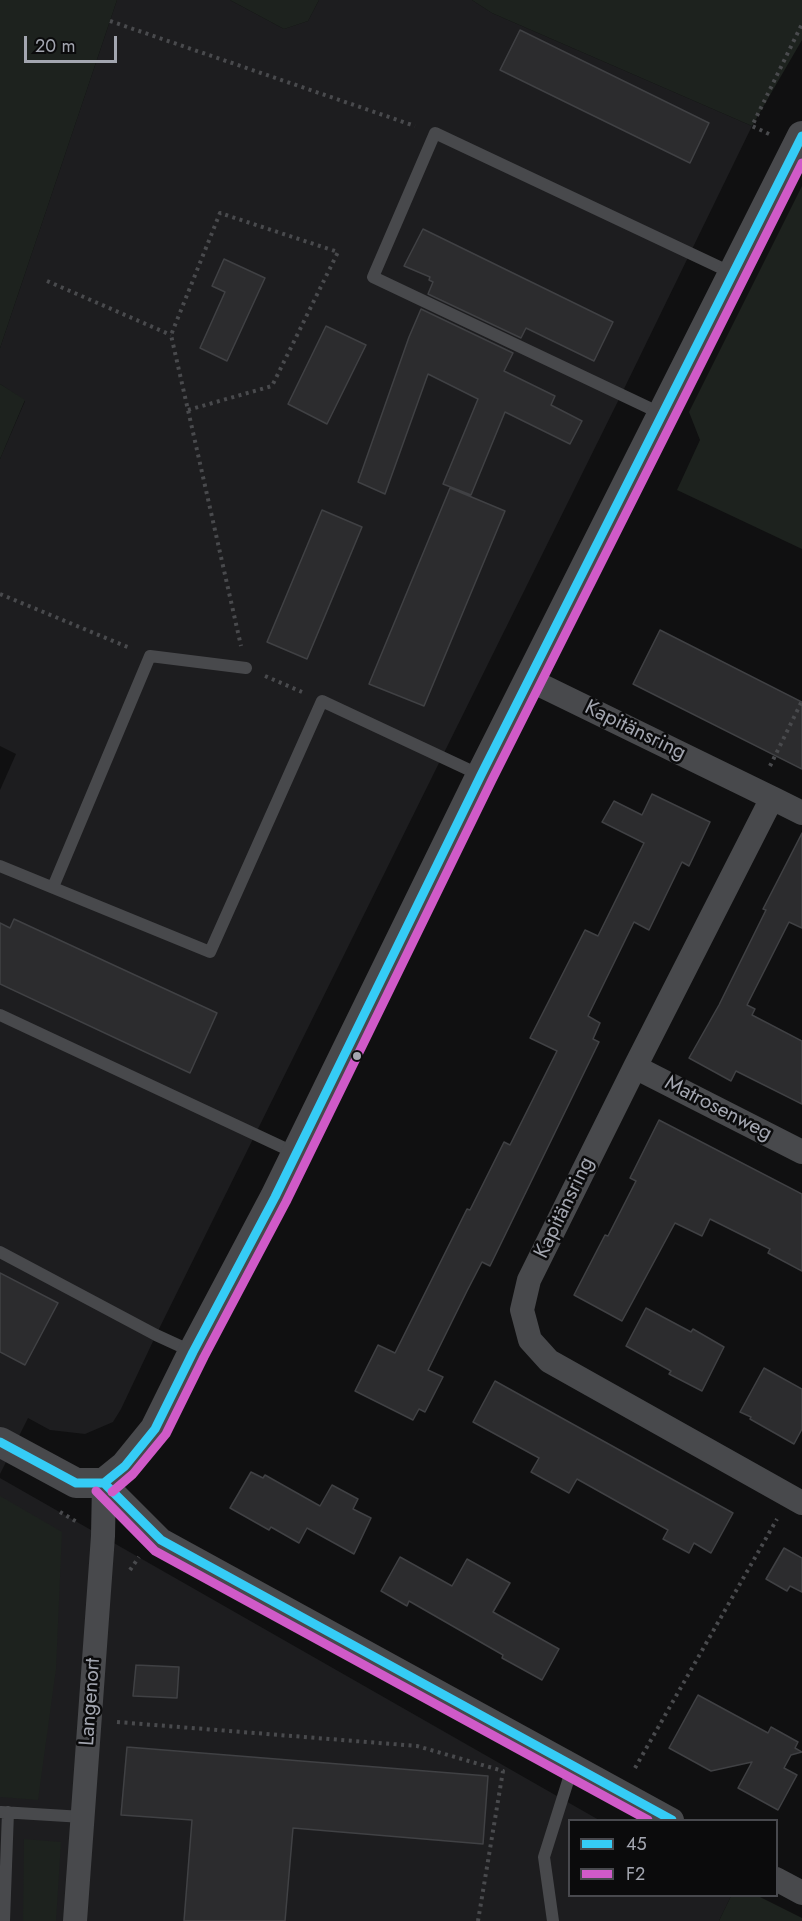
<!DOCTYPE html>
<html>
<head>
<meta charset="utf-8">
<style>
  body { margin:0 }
  #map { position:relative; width:802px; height:1921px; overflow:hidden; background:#101011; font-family:Jost,sans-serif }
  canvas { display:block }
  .legend { position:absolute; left:568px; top:1819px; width:210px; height:78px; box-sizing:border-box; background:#0b0b0c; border:2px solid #48494e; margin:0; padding:8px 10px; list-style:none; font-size:18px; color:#a3a6b0 }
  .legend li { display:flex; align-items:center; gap:12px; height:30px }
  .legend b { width:30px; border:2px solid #48494e }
  .scale { position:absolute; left:24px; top:36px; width:93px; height:27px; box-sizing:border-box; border:3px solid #a3a6b0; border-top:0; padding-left:8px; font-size:18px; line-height:21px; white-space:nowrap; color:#a3a6b0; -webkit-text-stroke:4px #0b0b0c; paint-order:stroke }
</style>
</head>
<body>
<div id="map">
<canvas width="802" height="1921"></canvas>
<ul class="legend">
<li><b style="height:8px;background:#35ccf6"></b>45</li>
<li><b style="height:8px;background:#d05ac8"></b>F2</li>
</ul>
<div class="scale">20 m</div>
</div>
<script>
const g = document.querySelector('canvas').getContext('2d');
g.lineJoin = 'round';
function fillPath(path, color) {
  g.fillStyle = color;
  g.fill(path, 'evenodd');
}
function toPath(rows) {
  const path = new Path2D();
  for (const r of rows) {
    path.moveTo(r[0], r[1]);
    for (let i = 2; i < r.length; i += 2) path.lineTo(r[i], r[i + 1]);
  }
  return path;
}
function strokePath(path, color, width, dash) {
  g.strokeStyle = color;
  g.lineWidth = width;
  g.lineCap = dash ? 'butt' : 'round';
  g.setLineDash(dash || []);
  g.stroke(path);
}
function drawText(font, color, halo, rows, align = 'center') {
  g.font = font + ' Jost,sans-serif';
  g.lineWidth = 5;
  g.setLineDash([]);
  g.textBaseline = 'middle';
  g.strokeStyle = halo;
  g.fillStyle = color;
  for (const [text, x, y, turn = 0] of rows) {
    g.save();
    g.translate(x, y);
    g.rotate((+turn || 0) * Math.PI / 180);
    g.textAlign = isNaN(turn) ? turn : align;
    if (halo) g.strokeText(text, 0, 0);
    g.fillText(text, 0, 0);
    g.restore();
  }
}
fillPath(toPath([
  [117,0,230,0,284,29,308,21,319,0,472,0,492,13,752,126,621,395,156,1335,121,1409,113,1422,85,1434,50,1430,28,1418,0,1474,0,790,16,754,0,746,0,459,25,401,0,384,0,348],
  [0,1478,599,1820,570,1820,570,1896,731,1896,719,1921,0,1921]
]), '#1d1d1f');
fillPath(toPath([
  [0,0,117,0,0,348],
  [230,0,319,0,308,21,284,29],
  [472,0,802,0,802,40,752,126,492,13],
  [802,186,802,549,677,490,700,440,689,412],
  [0,384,25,400,0,459],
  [0,1496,62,1532,56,1669,38,1800,0,1797],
  [24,1839,61,1842,56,1921,23,1921],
  [731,1896,758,1896,802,1918,802,1921,719,1921]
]), '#1d221e');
const building = toPath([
  [520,30,709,123,690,163,500,70,520,30],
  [423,229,613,322,594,361,526,328,521,338,428,294,433,282,429,280,430,277,404,266,423,229],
  [224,259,265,278,227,361,200,348,225,292,212,286,224,259],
  [421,309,513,353,504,371,555,396,551,405,582,421,570,444,505,412,471,495,443,484,478,399,428,374,385,494,358,482,409,337,421,309],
  [326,326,366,345,327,424,288,404,326,326],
  [450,488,505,511,424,706,369,684,450,488],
  [322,510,362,527,307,659,267,642,322,510],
  [660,630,802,702,802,769,633,684,660,630],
  [652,794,710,822,689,866,682,862,649,930,634,922,588,1016,600,1023,593,1039,599,1042,490,1266,482,1262,467,1291,428,1370,443,1377,425,1412,419,1409,413,1420,355,1391,378,1345,395,1353,467,1209,470,1210,504,1142,510,1145,557,1051,530,1038,585,930,598,936,644,843,602,822,614,801,642,815,652,794],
  [802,833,802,928,789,922,747,1005,755,1009,752,1015,802,1041,802,1104,736,1071,731,1081,689,1058,719,1005,766,910,763,909,802,833],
  [14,919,217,1013,190,1073,0,984,0,923,10,928,14,919],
  [659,1120,802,1194,802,1271,768,1253,770,1249,710,1219,702,1236,675,1223,622,1321,574,1295,605,1235,608,1236,636,1181,630,1178,659,1120],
  [0,1273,58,1303,25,1365,0,1352,0,1273],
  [646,1308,691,1332,693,1329,724,1347,702,1391,669,1374,671,1371,626,1346,646,1308],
  [764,1368,802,1389,802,1429,794,1444,750,1419,751,1417,740,1412,764,1368],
  [495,1381,733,1513,711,1553,694,1543,689,1553,663,1539,668,1530,577,1479,569,1493,531,1472,539,1458,473,1422,495,1381],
  [251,1472,263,1478,265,1475,320,1506,332,1485,358,1499,353,1509,371,1518,354,1554,307,1528,299,1543,271,1527,269,1530,230,1508,251,1472],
  [784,1548,802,1558,802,1592,790,1586,787,1591,766,1579,784,1548],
  [400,1557,452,1586,467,1559,510,1583,493,1612,559,1649,542,1680,502,1658,503,1655,409,1601,407,1606,381,1591,400,1557],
  [136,1665,179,1667,177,1698,133,1696,136,1665],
  [698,1695,768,1733,771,1727,798,1742,795,1748,802,1752,791,1755,784,1768,797,1775,778,1810,738,1788,752,1762,711,1771,669,1748,698,1695],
  [127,1747,488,1776,483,1844,293,1828,285,1921,184,1921,192,1820,121,1815,127,1747]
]);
fillPath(building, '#2c2c2e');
strokePath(building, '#404144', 1.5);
strokePath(toPath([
  [110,21,415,126],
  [769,134,752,126,802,24],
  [47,281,171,335],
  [188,410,272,386,338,252,220,213,171,335,188,410,241,646],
  [0,594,130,648],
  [265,676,302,692],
  [770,766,802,701],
  [60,1512,77,1522],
  [130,1570,139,1557],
  [117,1722,417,1746,503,1771,478,1921],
  [635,1768,777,1519]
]), '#494a4d', 4, [3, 4.5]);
strokePath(toPath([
  [662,414,373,277,435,133,732,273],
  [0,866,210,952,322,701,480,775],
  [53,887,150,656,246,668],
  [0,1015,295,1153],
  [0,1252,156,1335,193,1352],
  [1,1812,83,1817],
  [4,1921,8,1812],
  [553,1921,544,1857,573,1765]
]), '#48494c', 12);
strokePath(toPath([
  [530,680,772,798],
  [802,813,772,798,635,1067,529,1280,522,1310,530,1340,549,1361,802,1503],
  [635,1067,802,1152],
  [104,1483,161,1540,672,1820],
  [776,1879,802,1893],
  [75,1921,103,1536,104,1483]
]), '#48494c', 24);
strokePath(toPath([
  [0,1442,76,1483,104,1483,125,1466,155,1429,193,1352,275,1197,481,775,802,136]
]), '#48494c', 30);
strokePath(toPath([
  [0,1442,76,1483,104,1483],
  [104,1483,125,1466,155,1429,193,1352,275,1197,481,775,802,136],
  [104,1483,161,1540,672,1820]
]), '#35ccf6', 9);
strokePath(toPath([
  [96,1491,155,1551,648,1820],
  [112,1492,133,1474,166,1434,204,1357,286,1202,492,780,802,163]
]), '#d05ac8', 9);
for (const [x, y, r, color] of [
  [357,1056,5,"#a3a6b0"]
]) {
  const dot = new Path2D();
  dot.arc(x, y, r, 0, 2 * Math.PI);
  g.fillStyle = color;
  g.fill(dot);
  strokePath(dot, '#0b0b0c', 2);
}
drawText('21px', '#a3a6b0', '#0b0b0c', [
  ["Kapitänsring",635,731,26],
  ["Matrosenweg",718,1109,27],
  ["Kapitänsring",565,1208,-64],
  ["Langenort",91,1702,-86]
]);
</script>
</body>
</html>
